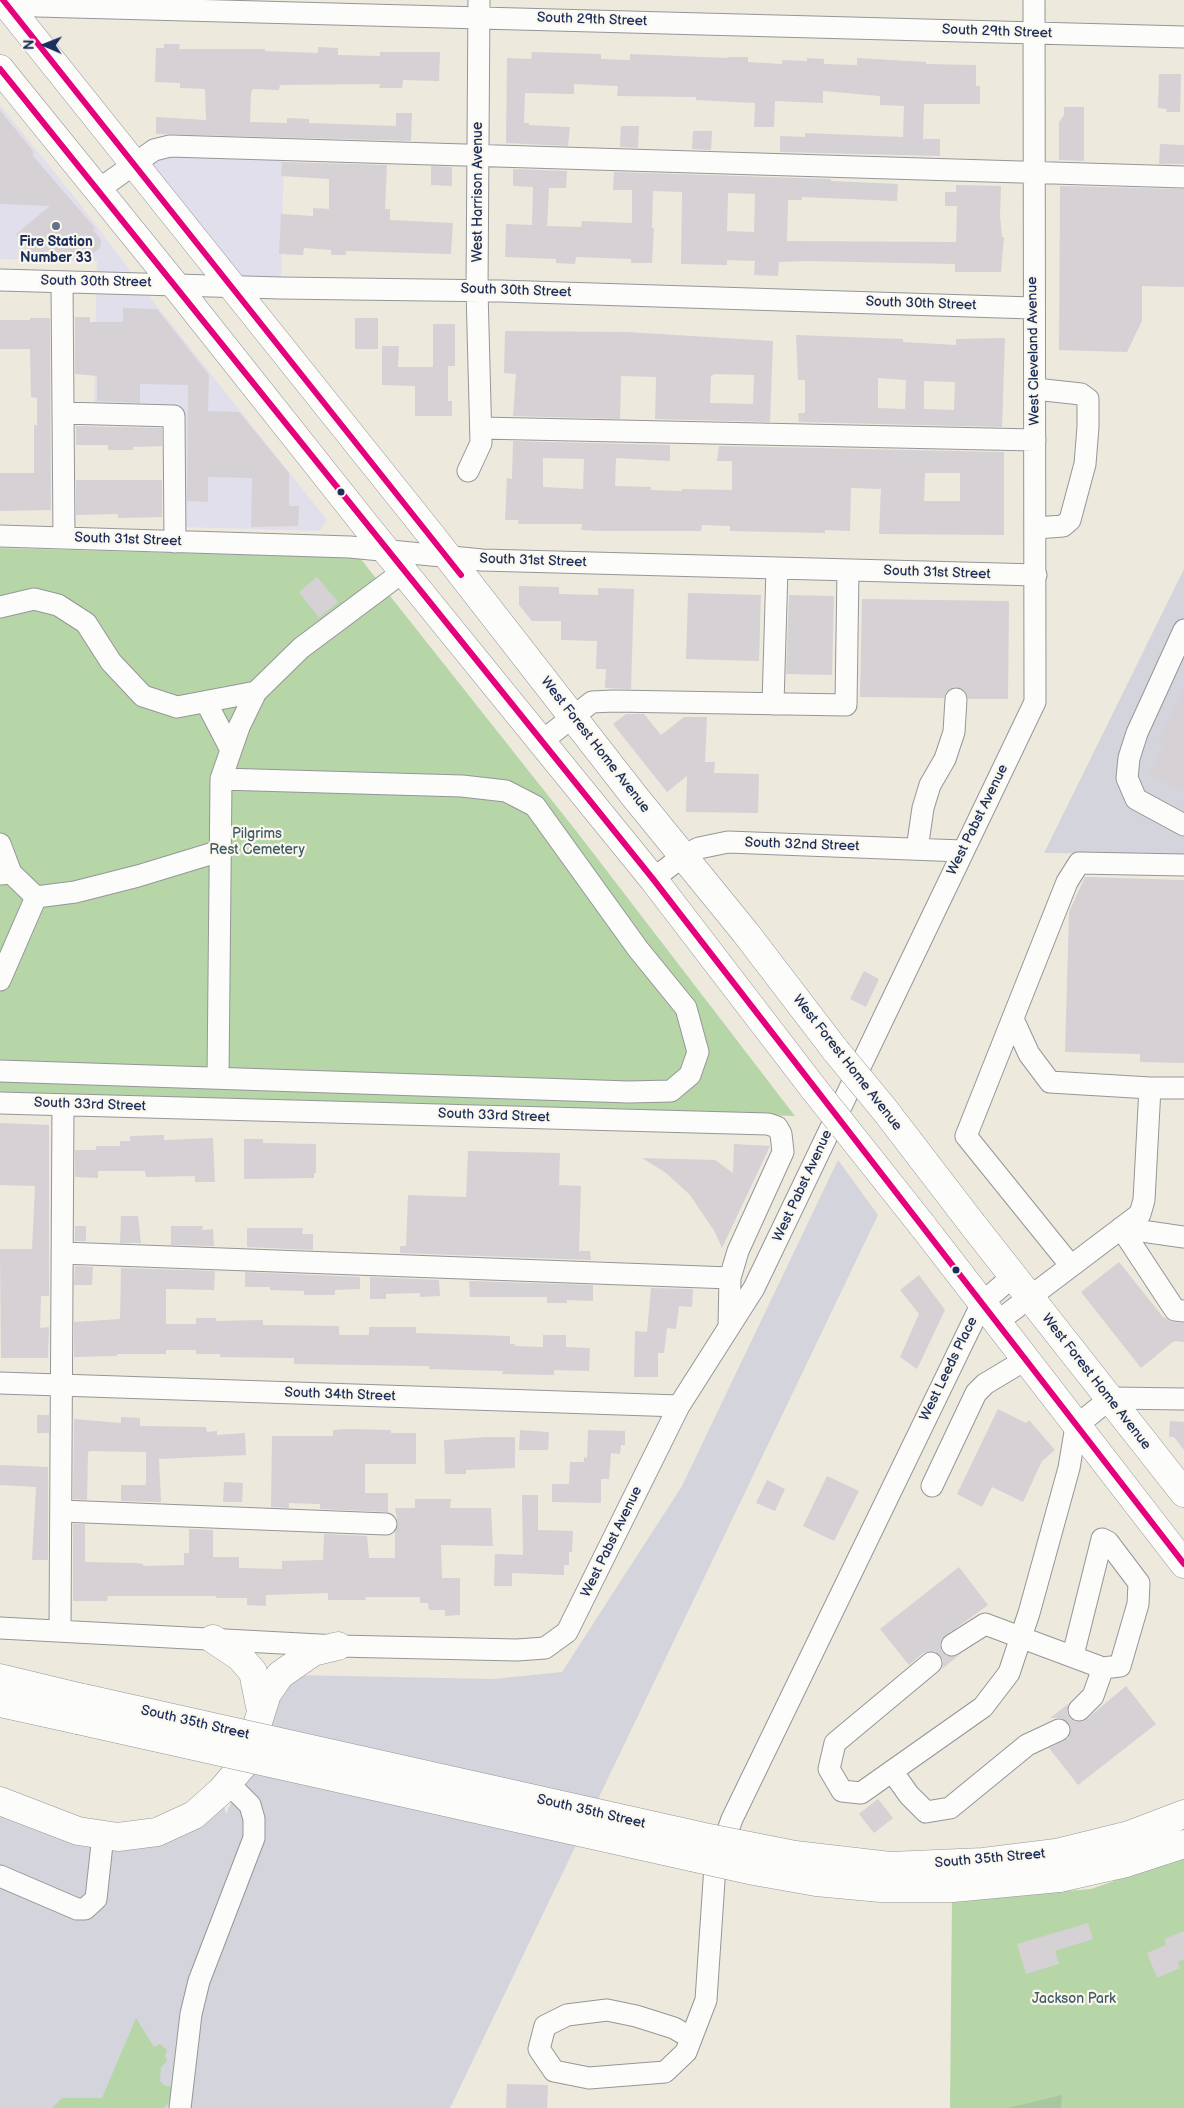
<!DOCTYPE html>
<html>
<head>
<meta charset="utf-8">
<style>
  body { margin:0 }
  #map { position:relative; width:1184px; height:2108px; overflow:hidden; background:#eee9dd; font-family:"Balsamiq Sans",sans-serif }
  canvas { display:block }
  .north { position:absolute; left:20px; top:20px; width:50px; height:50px; -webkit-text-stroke:4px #fbf7ec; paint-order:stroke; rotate:271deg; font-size:14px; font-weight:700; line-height:20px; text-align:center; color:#1b2f5e }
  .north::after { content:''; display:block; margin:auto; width:18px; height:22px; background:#1b2f5e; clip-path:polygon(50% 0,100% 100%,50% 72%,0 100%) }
</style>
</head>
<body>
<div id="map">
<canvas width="1184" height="2108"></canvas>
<div class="north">N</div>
</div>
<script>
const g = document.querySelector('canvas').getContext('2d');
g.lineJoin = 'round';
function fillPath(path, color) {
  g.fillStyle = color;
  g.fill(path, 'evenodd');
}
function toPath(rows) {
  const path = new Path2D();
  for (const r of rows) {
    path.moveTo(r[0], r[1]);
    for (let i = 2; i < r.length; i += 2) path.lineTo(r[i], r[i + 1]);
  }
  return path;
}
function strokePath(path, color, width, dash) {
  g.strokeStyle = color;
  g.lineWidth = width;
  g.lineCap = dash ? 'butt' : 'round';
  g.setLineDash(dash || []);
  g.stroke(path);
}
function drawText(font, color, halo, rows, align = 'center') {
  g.font = font + ' "Balsamiq Sans",sans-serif';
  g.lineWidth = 4.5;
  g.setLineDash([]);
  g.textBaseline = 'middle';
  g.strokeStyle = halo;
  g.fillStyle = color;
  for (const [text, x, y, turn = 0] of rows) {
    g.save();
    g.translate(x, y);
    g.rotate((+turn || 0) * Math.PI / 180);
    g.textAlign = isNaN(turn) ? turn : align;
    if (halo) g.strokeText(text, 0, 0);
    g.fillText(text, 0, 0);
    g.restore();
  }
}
fillPath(toPath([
  [0,105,80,204,157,306,327,520,320,531,180,527,179,412,94,408,97,261,0,259],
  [154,150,284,150,281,288,232,286,134,164]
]), '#e2dfec');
fillPath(toPath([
  [1184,569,1184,854,1044,853],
  [838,1160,878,1215,450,2108,0,2108,0,1801,118,1837,221,1791,226,1814,270,1718,294,1675,493,1679,562,1672,682,1486]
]), '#d4d4dd');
fillPath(toPath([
  [0,548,360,558,577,832,795,1116,0,1092],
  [1184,1857,1184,2108,950,2108,952,1900,1091,1889],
  [136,2018,154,2047,160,2044,167,2050,165,2056,167,2061,161,2067,160,2081,165,2086,170,2086,173,2097,164,2108,52,2108,62,2098,102,2098]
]), '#b6d6a8');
fillPath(toPath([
  [1062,2095,1061,2108,1008,2108]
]), '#a8c79f');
fillPath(toPath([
  [164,44,180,44,179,49,265,49,265,51,318,53,318,47,338,48,338,55,380,56,380,52,440,52,439,81,403,80,402,88,379,88,380,84,280,85,279,90,253,89,251,93,250,122,287,123,287,118,309,119,309,123,396,126,396,113,412,113,411,141,156,134,156,117,206,120,205,89,180,88,180,83,155,82,156,48,164,48],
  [532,52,601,54,601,59,630,60,630,54,728,58,728,57,748,57,748,62,782,64,782,60,807,61,807,58,824,59,824,64,857,65,857,58,926,62,926,64,976,65,976,86,980,86,980,104,924,104,923,139,940,139,940,156,780,152,780,136,805,137,805,133,903,137,904,106,880,105,880,96,823,91,823,103,775,101,774,127,754,127,755,103,696,100,696,97,617,96,618,86,574,84,574,94,525,93,524,123,529,123,529,125,570,127,568,146,506,143,507,58,531,59],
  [1159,74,1181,74,1180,112,1166,112,1167,109,1158,108],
  [1064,107,1084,107,1084,161,1059,160,1059,122,1064,115],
  [0,110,33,151,33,156,95,228,93,230,101,240,100,248,93,253,80,252,74,257,33,255,16,234,50,206,0,204],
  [621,126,639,126,638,148,620,147],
  [693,131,712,131,711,150,692,149],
  [1160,144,1184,145,1184,164,1159,164],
  [282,162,387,165,385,209,390,209,390,220,453,223,451,254,346,251,346,255,331,255,331,250,304,248,303,255,279,254,281,214,313,216,313,208,329,209,329,179,281,176],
  [431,166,452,167,452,186,431,185],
  [513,169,567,171,566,188,549,188,547,226,581,227,582,221,632,223,632,190,613,190,614,172,831,179,831,181,898,184,897,201,802,197,802,200,788,200,787,241,956,242,957,206,945,206,945,192,956,192,956,185,1001,186,1000,216,1002,237,1004,237,1001,272,955,272,955,264,807,261,779,262,778,276,754,275,755,261,727,260,727,265,681,264,682,192,653,191,652,228,654,228,652,263,631,263,631,259,576,257,575,264,556,263,556,259,505,257,506,224,532,225,533,187,513,186],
  [728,193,755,194,754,232,727,231],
  [1060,186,1184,189,1184,287,1142,286,1142,321,1127,352,1059,350],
  [123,308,157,309,209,375,208,411,239,412,289,473,289,506,299,506,298,526,251,527,252,478,208,477,208,502,187,501,188,385,140,384,140,403,97,401,97,376,75,374,75,317,90,317,90,322,123,322],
  [30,318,50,318,51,510,0,511,0,473,34,473,34,425,37,425,37,398,31,397,30,349,0,349,0,320,30,320],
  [355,318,378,318,378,349,355,349],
  [433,324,455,324,455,366,448,366,448,401,452,401,452,416,415,416,415,386,382,385,382,346,399,346,398,367,433,367],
  [505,331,627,332,773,341,770,422,655,419,656,377,621,376,620,419,513,416,516,374,504,373],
  [715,374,754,375,753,404,710,403,711,376],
  [796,335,903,339,903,342,956,345,956,339,1005,338,1002,427,799,422,798,413,805,413,805,380,798,380],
  [878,378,906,380,905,409,878,408],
  [924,381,955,382,954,410,924,409],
  [76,426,162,428,162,446,133,447,133,450,108,450,108,445,76,445],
  [513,441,670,445,670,461,616,458,615,486,651,487,651,490,682,491,682,489,732,490,732,461,717,461,719,446,1004,452,1004,535,879,534,881,489,851,488,850,531,825,530,825,533,730,531,730,526,702,525,701,531,601,531,581,530,582,524,518,524,519,520,505,520,507,478,512,479],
  [543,458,584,459,583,489,543,487],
  [925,473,960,473,960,501,924,501],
  [76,480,162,480,162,517,118,518,118,514,76,515],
  [317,577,338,602,319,618,299,592],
  [519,586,559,587,559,594,598,595,598,588,634,589,631,689,605,688,606,669,596,669,597,641,561,640,561,621,532,621,519,605],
  [688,593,761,595,759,661,686,659],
  [789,595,834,596,832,675,786,674],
  [862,599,1009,601,1008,699,968,699,963,689,956,687,946,692,944,698,860,697],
  [1184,688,1184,792,1149,775,1165,743,1159,740],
  [626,714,644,714,661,735,684,717,707,717,705,762,715,762,714,773,759,774,758,813,686,812,687,776,667,792,613,724],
  [1085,877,1184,880,1184,1063,1140,1062,1140,1054,1065,1052,1069,912],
  [864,971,879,979,866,1007,850,999],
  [0,1123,49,1125,49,1296,41,1296,40,1328,49,1327,48,1358,1,1358,0,1249,32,1249,35,1186,0,1185],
  [164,1135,164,1140,213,1138,215,1182,195,1182,195,1176,146,1177,145,1171,98,1171,98,1178,75,1177,75,1150,96,1150,96,1146,120,1146,120,1141,130,1141,130,1136],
  [244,1139,263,1139,263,1143,316,1144,316,1173,314,1173,314,1178,244,1179],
  [734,1144,770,1146,722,1248,715,1232,690,1195,666,1173,642,1158,715,1160,733,1173],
  [468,1151,560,1153,559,1185,581,1186,579,1251,590,1251,591,1260,400,1253,400,1246,406,1246,408,1195,466,1197],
  [121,1216,138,1216,141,1243,120,1243],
  [75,1226,86,1226,86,1241,75,1241],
  [171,1226,203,1226,202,1230,213,1229,214,1246,171,1245],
  [247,1228,303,1228,302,1234,313,1234,313,1250,247,1247],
  [1119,1262,1163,1317,1173,1322,1184,1323,1184,1342,1174,1341,1141,1368,1081,1292],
  [75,1266,93,1267,92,1285,74,1285],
  [121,1268,215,1271,214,1290,166,1289,166,1324,196,1324,196,1318,216,1318,216,1321,263,1320,263,1325,339,1326,339,1335,369,1335,369,1327,416,1327,416,1333,510,1336,510,1344,515,1344,515,1346,543,1347,543,1335,566,1335,566,1347,590,1348,589,1371,554,1370,554,1375,502,1374,503,1371,429,1369,429,1366,294,1364,294,1358,220,1357,220,1354,196,1354,196,1350,166,1350,166,1354,117,1354,117,1356,74,1357,74,1322,120,1319],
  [245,1272,360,1277,360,1289,335,1290,335,1295,304,1295,304,1291,270,1290,270,1287,245,1287],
  [919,1275,945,1310,917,1369,900,1357,919,1314,900,1290],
  [370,1277,439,1280,440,1296,420,1297,420,1293,386,1294,386,1299,370,1299],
  [469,1281,593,1285,593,1301,567,1300,567,1303,547,1303,547,1297,470,1297],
  [651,1288,693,1289,692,1307,679,1306,676,1329,667,1328,664,1353,658,1353,658,1377,634,1377,635,1331,647,1332],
  [998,1409,1026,1423,1029,1420,1055,1450,1042,1461,1023,1502,992,1487,982,1507,957,1494],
  [37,1415,49,1415,49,1433,37,1433],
  [121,1417,140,1418,140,1426,206,1427,207,1432,217,1431,217,1435,245,1433,246,1455,159,1459,161,1502,121,1501,121,1485,145,1485,146,1483,146,1452,90,1451,88,1452,87,1500,73,1499,74,1419,121,1423],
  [1170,1421,1184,1422,1184,1450,1174,1437,1169,1437],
  [346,1429,391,1430,391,1433,416,1433,416,1464,365,1464,365,1493,388,1493,388,1512,320,1509,320,1504,289,1503,289,1508,271,1507,272,1436,333,1436,333,1430],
  [520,1430,549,1432,548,1450,519,1450],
  [588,1430,625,1431,625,1445,621,1445,620,1454,611,1453,609,1479,601,1479,601,1503,552,1502,552,1484,569,1484,570,1462,584,1462,584,1457,587,1458],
  [487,1437,515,1437,515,1468,466,1470,466,1474,445,1474,444,1440],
  [0,1465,48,1467,48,1560,32,1560,36,1487,0,1485],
  [827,1476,859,1491,834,1541,803,1526],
  [767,1480,785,1489,775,1511,756,1503],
  [224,1482,243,1483,242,1502,223,1502],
  [522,1495,538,1495,538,1530,573,1531,572,1552,569,1552,569,1565,564,1565,564,1575,512,1573,512,1586,494,1586,495,1554,523,1555],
  [415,1499,451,1499,450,1508,491,1508,493,1546,441,1545,442,1578,460,1578,460,1615,445,1616,445,1610,429,1610,428,1603,420,1603,420,1597,366,1597,365,1600,328,1600,328,1593,266,1595,266,1606,247,1605,247,1598,216,1598,216,1596,108,1596,107,1601,73,1601,73,1524,85,1524,85,1562,134,1563,143,1564,143,1566,184,1565,184,1553,189,1553,189,1529,213,1530,213,1557,239,1557,239,1568,282,1569,282,1561,323,1560,324,1534,367,1536,369,1558,395,1558,395,1532,398,1524,395,1508,415,1508],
  [959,1567,988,1605,941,1639,940,1645,942,1652,947,1656,958,1656,942,1669,943,1660,935,1651,923,1653,909,1665,880,1629],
  [1126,1686,1156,1724,1078,1785,1049,1748,1069,1738,1070,1725,1061,1718,1050,1718,1068,1704,1067,1713,1070,1718,1075,1722,1083,1722],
  [878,1799,893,1818,874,1833,859,1814],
  [1088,1923,1093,1939,1055,1951,1059,1964,1026,1974,1017,1944],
  [1184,1931,1184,1959,1178,1962,1180,1968,1157,1978,1147,1953,1166,1945,1164,1939],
  [507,2084,548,2085,547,2108,506,2108]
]), '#d5d1d4');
const minor = toPath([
  [0,5,1184,37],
  [98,190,154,150,170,146,1184,177],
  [0,280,281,288,500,291,1032,308],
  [62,282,64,538],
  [1035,389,1081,394,1088,399,1088,427,1085,464,1070,520,1063,526,1036,528],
  [63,413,174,416,175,542],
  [481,428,1035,440],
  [468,471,481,443,477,290,479,0],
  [0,536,350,547,482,560,1036,575],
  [0,607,34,599,58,605,86,623,111,662,143,696,177,707,256,692,301,648,404,571],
  [1184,630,1137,733,1129,758,1127,778,1136,799,1184,825],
  [206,702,231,750],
  [773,704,777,568],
  [542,741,592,702,614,701,846,705,848,570],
  [0,844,11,873],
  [917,849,923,808,930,785,945,759,954,732,956,699],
  [0,874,11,873,36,897],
  [653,879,683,856,699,848,728,842,962,851],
  [0,980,36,897,75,892,138,876,220,851],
  [1013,1019,1029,1054,1050,1082,1150,1088],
  [0,1071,629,1092,671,1091,690,1075,698,1052,686,1008,638,949,535,806,506,791,462,786,221,779],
  [218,1078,221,779,239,727,256,692],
  [0,1103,768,1124,777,1127,781,1134,783,1152,738,1251,730,1278,729,1326],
  [1121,1228,1175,1310,1184,1311],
  [1121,1228,1184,1237],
  [62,1253,730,1278],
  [1071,1266,966,1136,1067,882,1079,863,1184,865],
  [997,1322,1140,1214,1144,1200,1150,1088,1184,1088],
  [0,1383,679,1406],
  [932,1486,976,1393,985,1384,1025,1360],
  [61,1511,386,1524],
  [0,1628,338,1646,517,1650,545,1648,567,1632,679,1406,754,1288,1035,702,1034,0],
  [60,1631,63,1105],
  [952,1645,985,1624,1103,1668,1120,1666,1138,1604,1139,1583,1108,1542,1102,1539,1073,1655],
  [931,1663,835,1743,829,1769,842,1791,861,1793,983,1707,1009,1673,1029,1613,1069,1468,1076,1426,1111,1398,1184,1399],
  [1079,1710,1093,1696,1103,1668],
  [892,1771,909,1795,926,1812,950,1808,1027,1745,1059,1730],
  [0,1876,77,1909,85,1909,96,1899,103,1835],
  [691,2038,674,2028,636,2016,607,2010,567,2015,545,2026,539,2049,554,2071,589,2078,665,2072,686,2052,706,2000,715,1866,732,1819,982,1303,1012,1277],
  [180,2108,191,2014,199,1981,254,1838,254,1819,250,1805,228,1783]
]);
const major = toPath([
  [3,0,431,535,635,797,745,932,836,1051],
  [0,69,175,285,367,527,653,879,814,1089],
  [922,1225,1184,1564],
  [973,1225,1184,1493],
  [213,1639,240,1657,253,1672,261,1711],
  [0,1678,83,1698],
  [0,1703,78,1720],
  [0,1801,78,1831,118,1837,157,1832,194,1815,221,1791,245,1763,267,1694,280,1675,313,1652,338,1646],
  [1056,1853,1129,1835,1184,1814],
  [1059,1878,1126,1863,1184,1844]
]);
strokePath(minor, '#959698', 23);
strokePath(major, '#959698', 29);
strokePath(minor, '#fcfcfa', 21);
strokePath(major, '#fcfcfa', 28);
const majorBridge = toPath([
  [836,1051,884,1109,973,1225],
  [814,1089,922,1225],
  [83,1698,704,1837,795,1855,890,1866,983,1862,1056,1853],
  [78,1720,754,1871,816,1882,881,1888,953,1888,1059,1878]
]);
strokePath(majorBridge, '#959698', 29, []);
strokePath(majorBridge, '#fcfcfa', 28);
strokePath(toPath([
  [3,0,461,575],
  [0,69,653,879,1184,1564]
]), '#e5007d', 6);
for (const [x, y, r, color] of [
  [56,226,5,"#65708a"],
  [341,492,4.5,"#1b2f5e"],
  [956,1270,4.5,"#1b2f5e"]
]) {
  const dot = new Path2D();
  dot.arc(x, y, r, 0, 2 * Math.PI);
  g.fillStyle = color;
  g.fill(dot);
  strokePath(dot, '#fbf7ec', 2);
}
drawText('14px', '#1b2f5e', '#fbf7ec', [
  ["South 29th Street",592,20,2],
  ["South 29th Street",997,32,2],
  ["West Harrison Avenue",478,192,-90],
  ["South 30th Street",96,282,1],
  ["South 30th Street",516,291,2],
  ["South 30th Street",921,304,2],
  ["West Cleveland Avenue",1034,351,-91],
  ["South 31st Street",128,540,2],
  ["South 31st Street",533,561,2],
  ["South 31st Street",937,573,2],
  ["West Forest Home Avenue",595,745,52],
  ["West Pabst Avenue",978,820,-64],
  ["South 32nd Street",802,845,2],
  ["West Forest Home Avenue",847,1063,52],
  ["South 33rd Street",90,1105,2],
  ["South 33rd Street",494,1116,2],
  ["West Pabst Avenue",803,1186,-65],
  ["West Leeds Place",949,1369,-64],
  ["West Forest Home Avenue",1096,1382,52],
  ["South 34th Street",340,1395,2],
  ["West Pabst Avenue",612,1542,-64],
  ["South 35th Street",195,1723,13],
  ["South 35th Street",591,1812,13],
  ["South 35th Street",990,1859,-5]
]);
drawText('bold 14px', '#1b2f5e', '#fbf7ec', [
  ["Fire Station",56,242],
  ["Number 33",56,258]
]);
drawText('14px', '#3c5c67', '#fbf7ec', [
  ["Pilgrims",257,834],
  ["Rest Cemetery",257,850],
  ["Jackson Park",1074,1999]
]);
</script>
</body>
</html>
